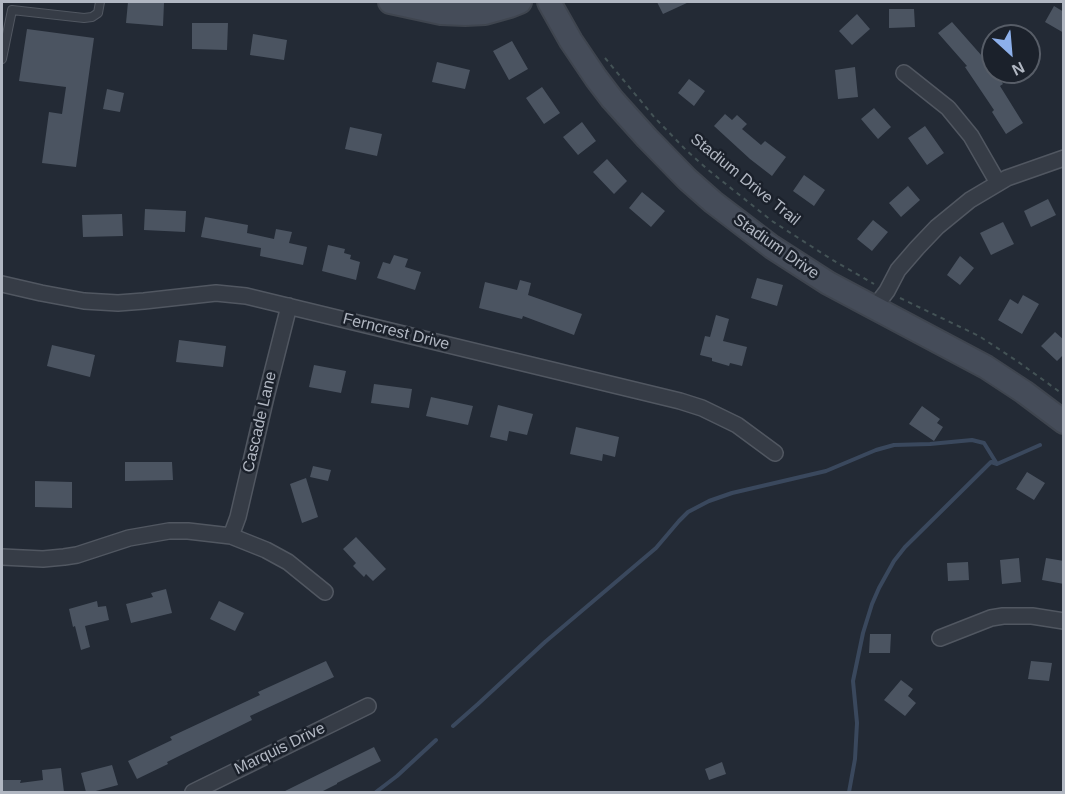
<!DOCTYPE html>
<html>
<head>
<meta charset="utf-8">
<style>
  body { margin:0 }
  #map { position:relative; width:1065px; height:794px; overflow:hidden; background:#232a35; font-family:Arial,sans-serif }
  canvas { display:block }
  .frame { position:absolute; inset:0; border:3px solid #b1b7c2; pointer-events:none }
  .north { position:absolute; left:981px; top:24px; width:60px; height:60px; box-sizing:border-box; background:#1b212b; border:2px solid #575d67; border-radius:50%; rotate:154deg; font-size:16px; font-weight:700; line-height:24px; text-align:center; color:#b1b7c2 }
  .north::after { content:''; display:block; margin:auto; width:21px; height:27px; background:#8db0eb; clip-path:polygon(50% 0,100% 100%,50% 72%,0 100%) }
</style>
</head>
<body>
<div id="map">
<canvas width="1065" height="794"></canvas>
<div class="frame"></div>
<div class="north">N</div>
</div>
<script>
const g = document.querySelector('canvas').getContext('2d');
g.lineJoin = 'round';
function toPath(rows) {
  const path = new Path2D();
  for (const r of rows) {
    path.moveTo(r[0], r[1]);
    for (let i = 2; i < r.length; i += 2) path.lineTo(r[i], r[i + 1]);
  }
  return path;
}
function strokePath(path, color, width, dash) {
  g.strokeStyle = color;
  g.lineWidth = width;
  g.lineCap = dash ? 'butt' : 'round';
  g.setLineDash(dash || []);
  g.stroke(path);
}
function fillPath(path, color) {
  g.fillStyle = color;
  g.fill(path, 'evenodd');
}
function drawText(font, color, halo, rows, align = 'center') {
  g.font = font + ' Arial,sans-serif';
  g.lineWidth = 5;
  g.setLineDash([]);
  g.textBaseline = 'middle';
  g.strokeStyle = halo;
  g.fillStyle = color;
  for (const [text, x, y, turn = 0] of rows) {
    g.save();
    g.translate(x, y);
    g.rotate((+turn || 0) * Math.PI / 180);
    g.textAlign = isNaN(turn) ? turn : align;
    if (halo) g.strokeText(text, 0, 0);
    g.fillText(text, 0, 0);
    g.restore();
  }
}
strokePath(toPath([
  [453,726,478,704,545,642,656,548,679,521,688,512,709,501,732,493,826,471,876,450,894,445,930,444,972,440,984,443,997,464],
  [376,792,397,776,436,740],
  [849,792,855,759,857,723,853,681,863,633,872,604,879,588,894,561,905,547,991,462,997,464,1040,445]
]), '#3a485d', 4);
fillPath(toPath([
  [128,2,164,3,163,26,126,23],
  [657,2,689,2,663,14],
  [1054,6,1064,12,1064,33,1045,22],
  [889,9,914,9,915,27,889,28],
  [857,14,870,29,852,45,839,31],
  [952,22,982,56,983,55,993,69,993,72,995,72,1003,84,1000,86,1023,123,1006,134,992,112,994,110,965,67,967,66,938,33],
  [192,23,228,23,227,50,192,49],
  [27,29,94,38,76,167,42,163,49,112,62,114,66,87,19,81],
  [253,34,287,40,284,60,250,55],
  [512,41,528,69,509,80,493,51],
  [437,62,470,70,465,89,432,82],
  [855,67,858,97,838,99,835,70],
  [689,79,705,91,694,106,678,93],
  [542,87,560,113,544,124,526,98],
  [107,89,124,93,120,112,103,109],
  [874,108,891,127,878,139,861,119],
  [725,114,732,120,737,115,747,124,742,129,761,145,765,141,786,157,772,176,750,159,714,126],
  [582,122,596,141,578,155,563,137],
  [925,126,944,153,927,165,908,138],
  [350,127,382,134,377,156,345,149],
  [607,159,627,181,614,194,593,172],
  [804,175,825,190,814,206,793,191],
  [908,186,920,200,901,217,889,203],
  [642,192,665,211,651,227,629,208],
  [1048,199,1056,215,1031,227,1024,211],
  [145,209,186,211,185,232,144,230],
  [122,214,123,236,83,237,82,215],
  [205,217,248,225,247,233,274,239,276,229,292,232,289,243,307,247,303,265,260,256,261,248,201,237],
  [873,220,888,232,872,251,857,239],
  [1003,222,1014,244,991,255,980,233],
  [328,245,345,249,344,253,351,255,350,259,360,262,356,280,322,271],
  [394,255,408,259,405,267,421,272,415,290,377,278,383,262,390,264],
  [960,256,974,268,960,285,947,275],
  [757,278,783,285,777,306,751,298],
  [520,280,531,283,528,295,582,314,574,335,523,316,522,319,479,308,485,282,517,290],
  [1023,295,1039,304,1022,334,998,320,1010,299,1018,304],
  [716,315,729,319,723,341,747,347,742,366,730,363,729,366,712,361,712,358,700,355,705,336,710,337],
  [1055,332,1064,340,1064,354,1057,361,1041,346],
  [179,340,226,346,223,367,176,362],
  [52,345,95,355,90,377,47,366],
  [314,365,346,371,341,393,309,387],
  [374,384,412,389,409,408,371,403],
  [431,397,473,406,468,425,426,416],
  [498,405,533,414,527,435,509,431,507,441,490,437],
  [922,406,940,419,937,423,943,427,934,441,909,424],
  [576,427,619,437,615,457,603,454,602,461,570,454],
  [125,462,172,462,173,480,125,481],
  [313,466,331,470,328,481,310,477],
  [1027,472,1045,483,1034,500,1016,489],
  [306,478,318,517,302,523,290,484],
  [35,481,72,482,72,508,35,507],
  [356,537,386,569,373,581,366,574,364,577,353,566,356,563,343,549],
  [1019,558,1021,582,1002,584,1000,560],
  [1046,558,1064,561,1064,584,1042,580],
  [968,562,969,580,948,581,947,563],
  [166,589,172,613,131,623,126,604,153,597,151,593],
  [97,601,98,607,106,606,109,620,85,626,90,647,81,650,75,626,73,627,69,609],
  [219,601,244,613,235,631,210,619],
  [870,634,891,634,890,653,869,653],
  [326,661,334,677,250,716,252,720,167,762,168,764,137,779,128,761,172,740,170,737,260,695,258,692],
  [1031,661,1052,663,1049,681,1028,679],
  [901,680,913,689,908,696,916,703,905,716,884,700],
  [374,747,381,761,337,783,337,784,321,792,283,792],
  [722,762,726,774,709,780,705,769],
  [112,765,118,785,92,792,86,792,81,773],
  [61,768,64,792,2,792,2,780,21,780,20,783,43,780,42,770]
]), '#4b5461');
const lane = toPath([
  [2,59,12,10,84,18,92,17,98,13,100,2]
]);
const street = toPath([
  [904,73,948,108,971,136,998,183],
  [2,284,41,293,84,301,118,303,144,301,216,293,246,296,680,401,702,408,737,425,775,453],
  [874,308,887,291,898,270,917,248,937,227,970,200,1007,178,1064,158],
  [231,536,238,517,266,397,289,306],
  [2,557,43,559,64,557,77,555,129,538,169,531,188,531,231,536,266,550,288,562,325,592],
  [940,638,991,618,1003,616,1032,616,1064,621],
  [193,792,368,706]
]);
const secondary = toPath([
  [390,2,441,13,465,14,485,13,510,6,520,2],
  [549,2,571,41,596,78,612,99,647,138,687,179,713,202,772,247,828,283,986,367,1024,392,1064,422]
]);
strokePath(lane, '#515761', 10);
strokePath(street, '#515761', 18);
strokePath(secondary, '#3f454f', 26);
strokePath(toPath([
  [605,58,655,118,686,150,707,169,772,221,831,259,874,284],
  [900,298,979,336,1017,361,1064,395]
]), '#445356', 2, [4.5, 4.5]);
strokePath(lane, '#363c46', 8);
strokePath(street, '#363c46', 15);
strokePath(secondary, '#454c59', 22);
drawText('16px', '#b1b7c2', '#1b212b', [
  ["Stadium Drive Trail",745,180,39],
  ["Stadium Drive",776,247,35],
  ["Ferncrest Drive",396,332,14],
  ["Cascade Lane",260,422,-77],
  ["Marquis Drive",280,749,-26]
]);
</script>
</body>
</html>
